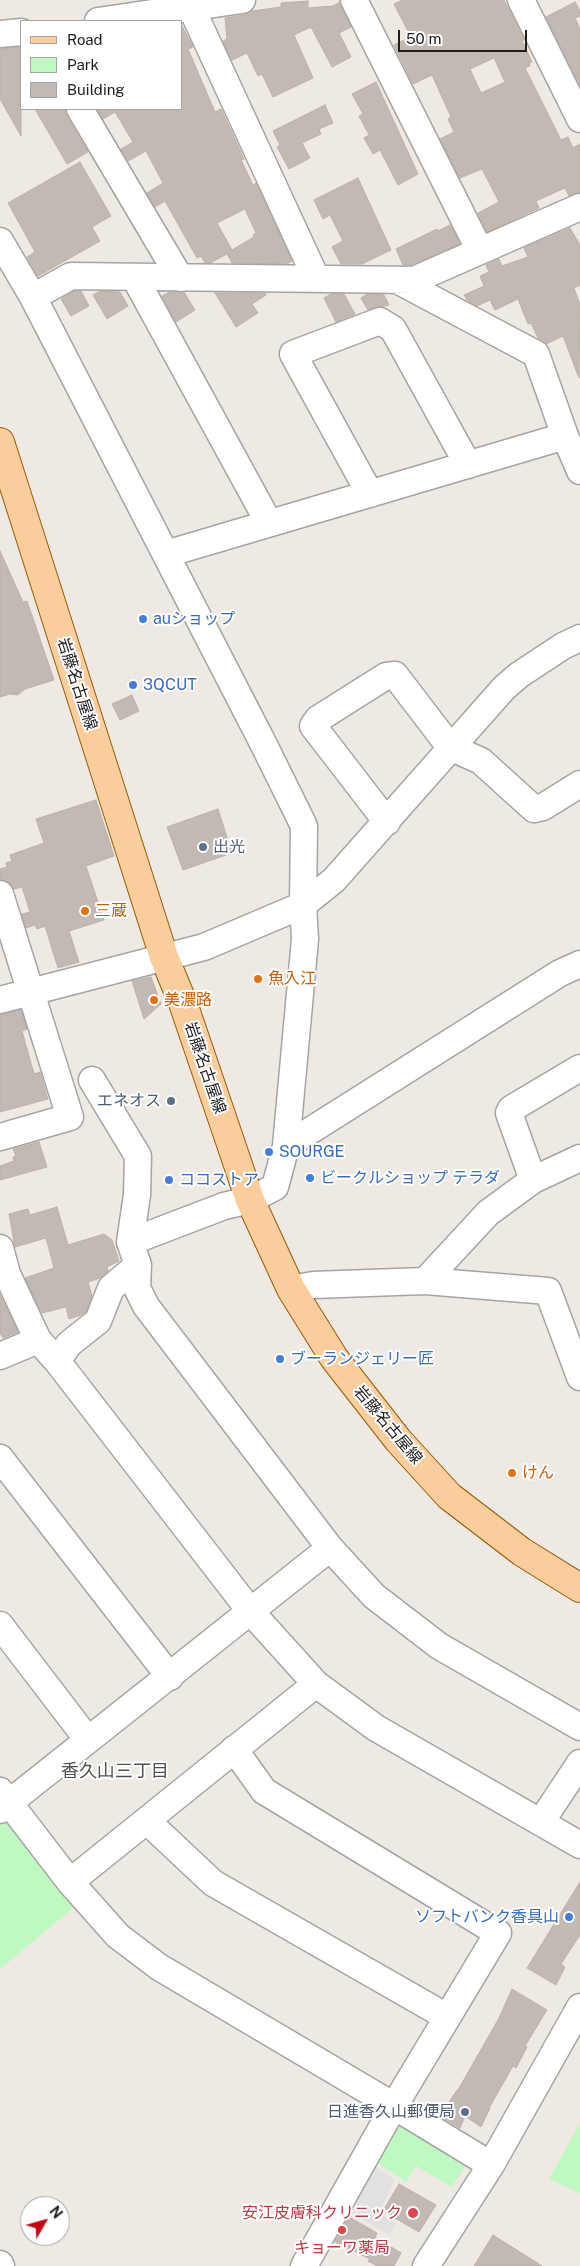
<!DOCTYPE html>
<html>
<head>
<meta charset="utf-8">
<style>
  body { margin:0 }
  #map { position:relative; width:580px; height:2266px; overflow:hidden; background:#eeeae3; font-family:"Public Sans",sans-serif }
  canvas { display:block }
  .legend { position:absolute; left:20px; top:20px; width:162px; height:90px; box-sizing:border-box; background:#fff; border:1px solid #a5a5a5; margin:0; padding:6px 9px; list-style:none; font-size:15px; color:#1d1d1d }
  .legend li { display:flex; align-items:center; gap:10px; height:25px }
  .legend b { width:25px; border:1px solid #a5a5a5 }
  .north { position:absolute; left:20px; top:2196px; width:50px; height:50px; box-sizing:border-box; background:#fff; border:1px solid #a5a5a5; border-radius:50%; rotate:52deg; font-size:14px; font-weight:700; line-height:20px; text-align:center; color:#1d1d1d }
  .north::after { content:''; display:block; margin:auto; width:18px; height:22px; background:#c6040c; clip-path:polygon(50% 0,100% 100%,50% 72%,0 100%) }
  .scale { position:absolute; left:398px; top:30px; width:129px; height:22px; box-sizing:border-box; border:2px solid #1d1d1d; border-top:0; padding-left:6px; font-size:15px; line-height:18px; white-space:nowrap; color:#1d1d1d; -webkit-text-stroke:4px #fff; paint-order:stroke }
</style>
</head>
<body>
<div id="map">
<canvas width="580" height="2266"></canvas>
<ul class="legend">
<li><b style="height:6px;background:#facd9c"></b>Road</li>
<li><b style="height:14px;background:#bff8c1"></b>Park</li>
<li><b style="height:14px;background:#c2b9b2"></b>Building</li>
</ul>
<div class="north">N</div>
<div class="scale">50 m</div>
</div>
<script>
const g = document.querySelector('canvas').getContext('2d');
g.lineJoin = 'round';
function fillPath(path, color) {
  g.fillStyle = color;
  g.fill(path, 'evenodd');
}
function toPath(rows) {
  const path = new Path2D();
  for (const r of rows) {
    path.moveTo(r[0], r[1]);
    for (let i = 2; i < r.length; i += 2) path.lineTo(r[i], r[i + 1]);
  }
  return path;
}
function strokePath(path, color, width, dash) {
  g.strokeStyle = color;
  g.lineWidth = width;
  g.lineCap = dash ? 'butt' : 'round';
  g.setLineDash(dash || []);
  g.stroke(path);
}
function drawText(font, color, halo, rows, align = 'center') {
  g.font = font + ' "Public Sans","Noto Sans JP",sans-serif';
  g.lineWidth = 4;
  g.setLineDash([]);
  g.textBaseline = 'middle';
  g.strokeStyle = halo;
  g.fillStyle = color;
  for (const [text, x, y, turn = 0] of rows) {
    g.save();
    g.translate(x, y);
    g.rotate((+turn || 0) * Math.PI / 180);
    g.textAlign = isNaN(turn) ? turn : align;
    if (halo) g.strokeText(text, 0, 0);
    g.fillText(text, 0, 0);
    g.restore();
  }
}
fillPath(toPath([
  [10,1814,80,1902,0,1969,0,1821],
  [397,2112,471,2156,452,2187,416,2166,406,2182,370,2158],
  [580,2123,580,2193,549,2179]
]), '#bff8c1');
fillPath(toPath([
  [368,2162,395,2180,379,2212,396,2224,389,2235,343,2208]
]), '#e1e1e1');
const building = toPath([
  [402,0,504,0,524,40,522,41,532,62,529,63,530,66,525,68,561,140,568,137,573,148,580,144,580,192,569,196,565,188,536,201,539,208,487,232,478,213,499,202,482,169,460,178,440,139,454,132,448,119,451,117,432,75,413,84,394,45,411,37,394,4,402,0],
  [494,58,505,82,481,93,470,69,494,58],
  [308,1,308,8,333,6,340,2,351,27,339,33,351,57,332,67,311,27,294,35,313,78,273,97,262,74,258,76,247,53,232,60,223,41,227,39,225,18,244,15,252,11,281,7,281,3,308,1],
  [575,2,580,11,580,16,575,18,580,29,580,85,546,17,575,2],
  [181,24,193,47,188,49,215,112,221,109,244,159,241,160,253,185,256,183,292,261,287,264,232,263,227,254,210,263,205,263,201,256,197,258,165,201,155,207,147,193,163,183,146,151,128,161,121,149,133,142,115,112,103,119,97,109,181,109,181,24],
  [245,209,256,233,253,235,254,237,232,250,217,223,245,209],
  [21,47,21,136,0,99,0,49,21,47],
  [376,82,418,174,398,185,380,150,373,154,364,138,369,135,359,116,363,114,352,94,376,82],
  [325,105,333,123,319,129,321,134,302,143,310,158,289,169,277,147,280,145,273,131,325,105],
  [35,109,65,109,67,117,88,152,67,164,35,109],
  [80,162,111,216,92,227,100,241,38,276,27,257,35,252,8,203,80,162],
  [358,178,391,250,362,264,341,264,332,247,343,241,330,215,323,219,314,200,358,178],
  [450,225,460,244,411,265,403,265,396,249,437,229,438,231,450,225],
  [570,228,580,245,580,285,574,288,580,305,579,378,563,336,546,344,538,338,531,323,528,324,518,299,495,310,490,300,477,306,467,300,464,295,484,286,480,276,489,272,486,265,499,259,502,266,528,257,524,248,570,228],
  [75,291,81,291,89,306,71,316,61,299,75,291],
  [100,291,120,292,128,306,107,319,93,295,100,291],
  [170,292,184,292,195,310,176,322,162,296,170,292],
  [215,293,265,293,266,295,252,304,258,313,236,327,215,293],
  [331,294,344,294,355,314,336,322,324,298,331,294],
  [367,294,384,295,389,305,368,310,361,298,367,294],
  [0,551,23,602,27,601,54,680,25,689,18,695,10,694,0,697,0,551],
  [132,695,139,711,120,720,112,704,132,695],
  [96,800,114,856,86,866,104,920,69,931,79,962,58,968,45,926,37,929,35,925,26,928,22,914,30,912,22,887,14,889,10,883,0,879,0,869,7,867,6,863,12,861,10,855,44,843,36,819,96,800],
  [218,809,232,853,183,870,167,827,218,809],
  [151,977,161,1004,144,1019,132,981,151,977],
  [21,1010,27,1029,22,1031,34,1074,40,1072,48,1099,0,1112,0,1015,21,1010],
  [39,1142,47,1167,0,1180,0,1166,14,1161,13,1157,16,1156,13,1149,39,1142],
  [57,1207,68,1245,104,1234,112,1240,119,1261,107,1267,108,1271,100,1278,88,1282,92,1296,86,1312,81,1315,69,1319,66,1307,42,1313,25,1278,54,1268,46,1238,15,1247,9,1214,28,1209,30,1215,57,1207],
  [0,1295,18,1332,3,1338,0,1333,0,1295],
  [580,1882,580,1935,561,1964,565,1967,556,1985,527,1968,580,1882],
  [512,1989,547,2010,525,2046,527,2047,516,2068,513,2066,489,2108,490,2108,481,2127,465,2116,460,2128,440,2116,457,2090,458,2090,499,2018,512,1989],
  [399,2184,436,2205,419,2232,383,2211,399,2184],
  [349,2217,377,2233,375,2237,401,2253,394,2266,377,2266,368,2261,370,2259,335,2242,349,2217],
  [493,2235,542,2266,474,2266,493,2235]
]);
fillPath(building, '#c2b9b2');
strokePath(building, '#bfafa5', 1);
const minor = toPath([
  [191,0,191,7,316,278],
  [354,0,480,251],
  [521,0,580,119],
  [98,21,242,0],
  [0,34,21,32],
  [80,109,180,278],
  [0,241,33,297,264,745,304,826,303,905,305,939,286,1146],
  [135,278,269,523],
  [397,280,536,354,565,436,580,471],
  [33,297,71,276,414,280,580,207],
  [370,494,293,354,380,321,393,329,468,465],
  [166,554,565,436],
  [387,822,313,726,318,719,386,676,395,675,450,747,481,761,534,809,543,807,580,784],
  [0,894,70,1117,0,1137],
  [0,1000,204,947,303,905,334,880,504,688,519,675,563,646,580,638],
  [92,1080,138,1156,137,1195,130,1242,138,1265,137,1288,146,1306,330,1548,374,1596,439,1646,580,1727],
  [533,1180,509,1113,511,1109,580,1068],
  [130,1242,224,1206,250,1200,275,1187,286,1146,560,973,580,964],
  [0,1248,7,1274,38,1340],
  [425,1281,488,1213,533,1180,580,1158],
  [291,1289,313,1285,425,1281,548,1291,580,1377],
  [0,1356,38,1340,57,1361,251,1612,316,1684,376,1728,580,1845],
  [57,1361,69,1344,98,1321,111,1288,138,1265],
  [0,1458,170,1677],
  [0,1625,88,1740],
  [234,1749,264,1791,498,1933,394,2106,491,2165],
  [0,1791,70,1882,118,1936,159,1967,394,2106,304,2266],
  [0,1810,330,1548],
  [147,1821,213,1883,447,2017],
  [541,1822,580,1763],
  [70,1882,316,1684],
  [0,2264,1,2266],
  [426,2266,491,2165,580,2007]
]);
const major = toPath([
  [0,442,164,957,183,1003,250,1200,291,1289,334,1358,398,1440,449,1496,522,1552,580,1588]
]);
strokePath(minor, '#a4a4a4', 29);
strokePath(major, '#935c03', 30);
strokePath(minor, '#fff', 26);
strokePath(major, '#facd9c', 28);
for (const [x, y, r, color] of [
  [143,619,5,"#3f7fe0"],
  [133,685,5,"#3f7fe0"],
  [203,847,5,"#5c6f8a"],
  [85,911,5,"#e8710a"],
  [258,979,5,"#e8710a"],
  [154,1000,5,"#e8710a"],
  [171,1101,5,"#5c6f8a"],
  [269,1152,5,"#3f7fe0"],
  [310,1178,5,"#3f7fe0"],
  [169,1180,5,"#3f7fe0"],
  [280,1359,5,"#3f7fe0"],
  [512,1473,5,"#e8710a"],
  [569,1917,5,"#3f7fe0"],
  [465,2112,5,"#5c6f8a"],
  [413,2213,6,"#e0444e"],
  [342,2230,5,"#e0444e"]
]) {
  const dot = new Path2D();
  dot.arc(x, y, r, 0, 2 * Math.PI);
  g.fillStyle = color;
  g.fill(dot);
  strokePath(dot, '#fff', 2);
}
drawText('16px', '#366cbe', '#fff', [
  ["auショップ",153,619],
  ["3QCUT",143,685],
  ["SOURGE",279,1152],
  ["ビークルショップ テラダ",320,1178],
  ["ココストア",179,1180],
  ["ブーランジェリー匠",290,1359],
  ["ソフトバンク香具山",559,1917,"right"]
], 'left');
drawText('16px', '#1d1d1d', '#fff', [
  ["岩藤名古屋線",77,684,72],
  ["岩藤名古屋線",205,1068,71],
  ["岩藤名古屋線",388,1425,50]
]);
drawText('16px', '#4e5e75', '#fff', [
  ["出光",213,847,"left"],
  ["エネオス",161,1101],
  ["日進香久山郵便局",455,2112]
], 'right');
drawText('16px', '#c56008', '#fff', [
  ["三蔵",95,911],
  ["魚入江",268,979],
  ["美濃路",164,1000],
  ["けん",522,1473]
], 'left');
drawText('16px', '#be3a42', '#fff', [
  ["安江皮膚科クリニック",402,2213],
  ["キョーワ薬局",342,2248,"center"]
], 'right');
drawText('18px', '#505050', '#fff', [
  ["香久山三丁目",115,1771]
]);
</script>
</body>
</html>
